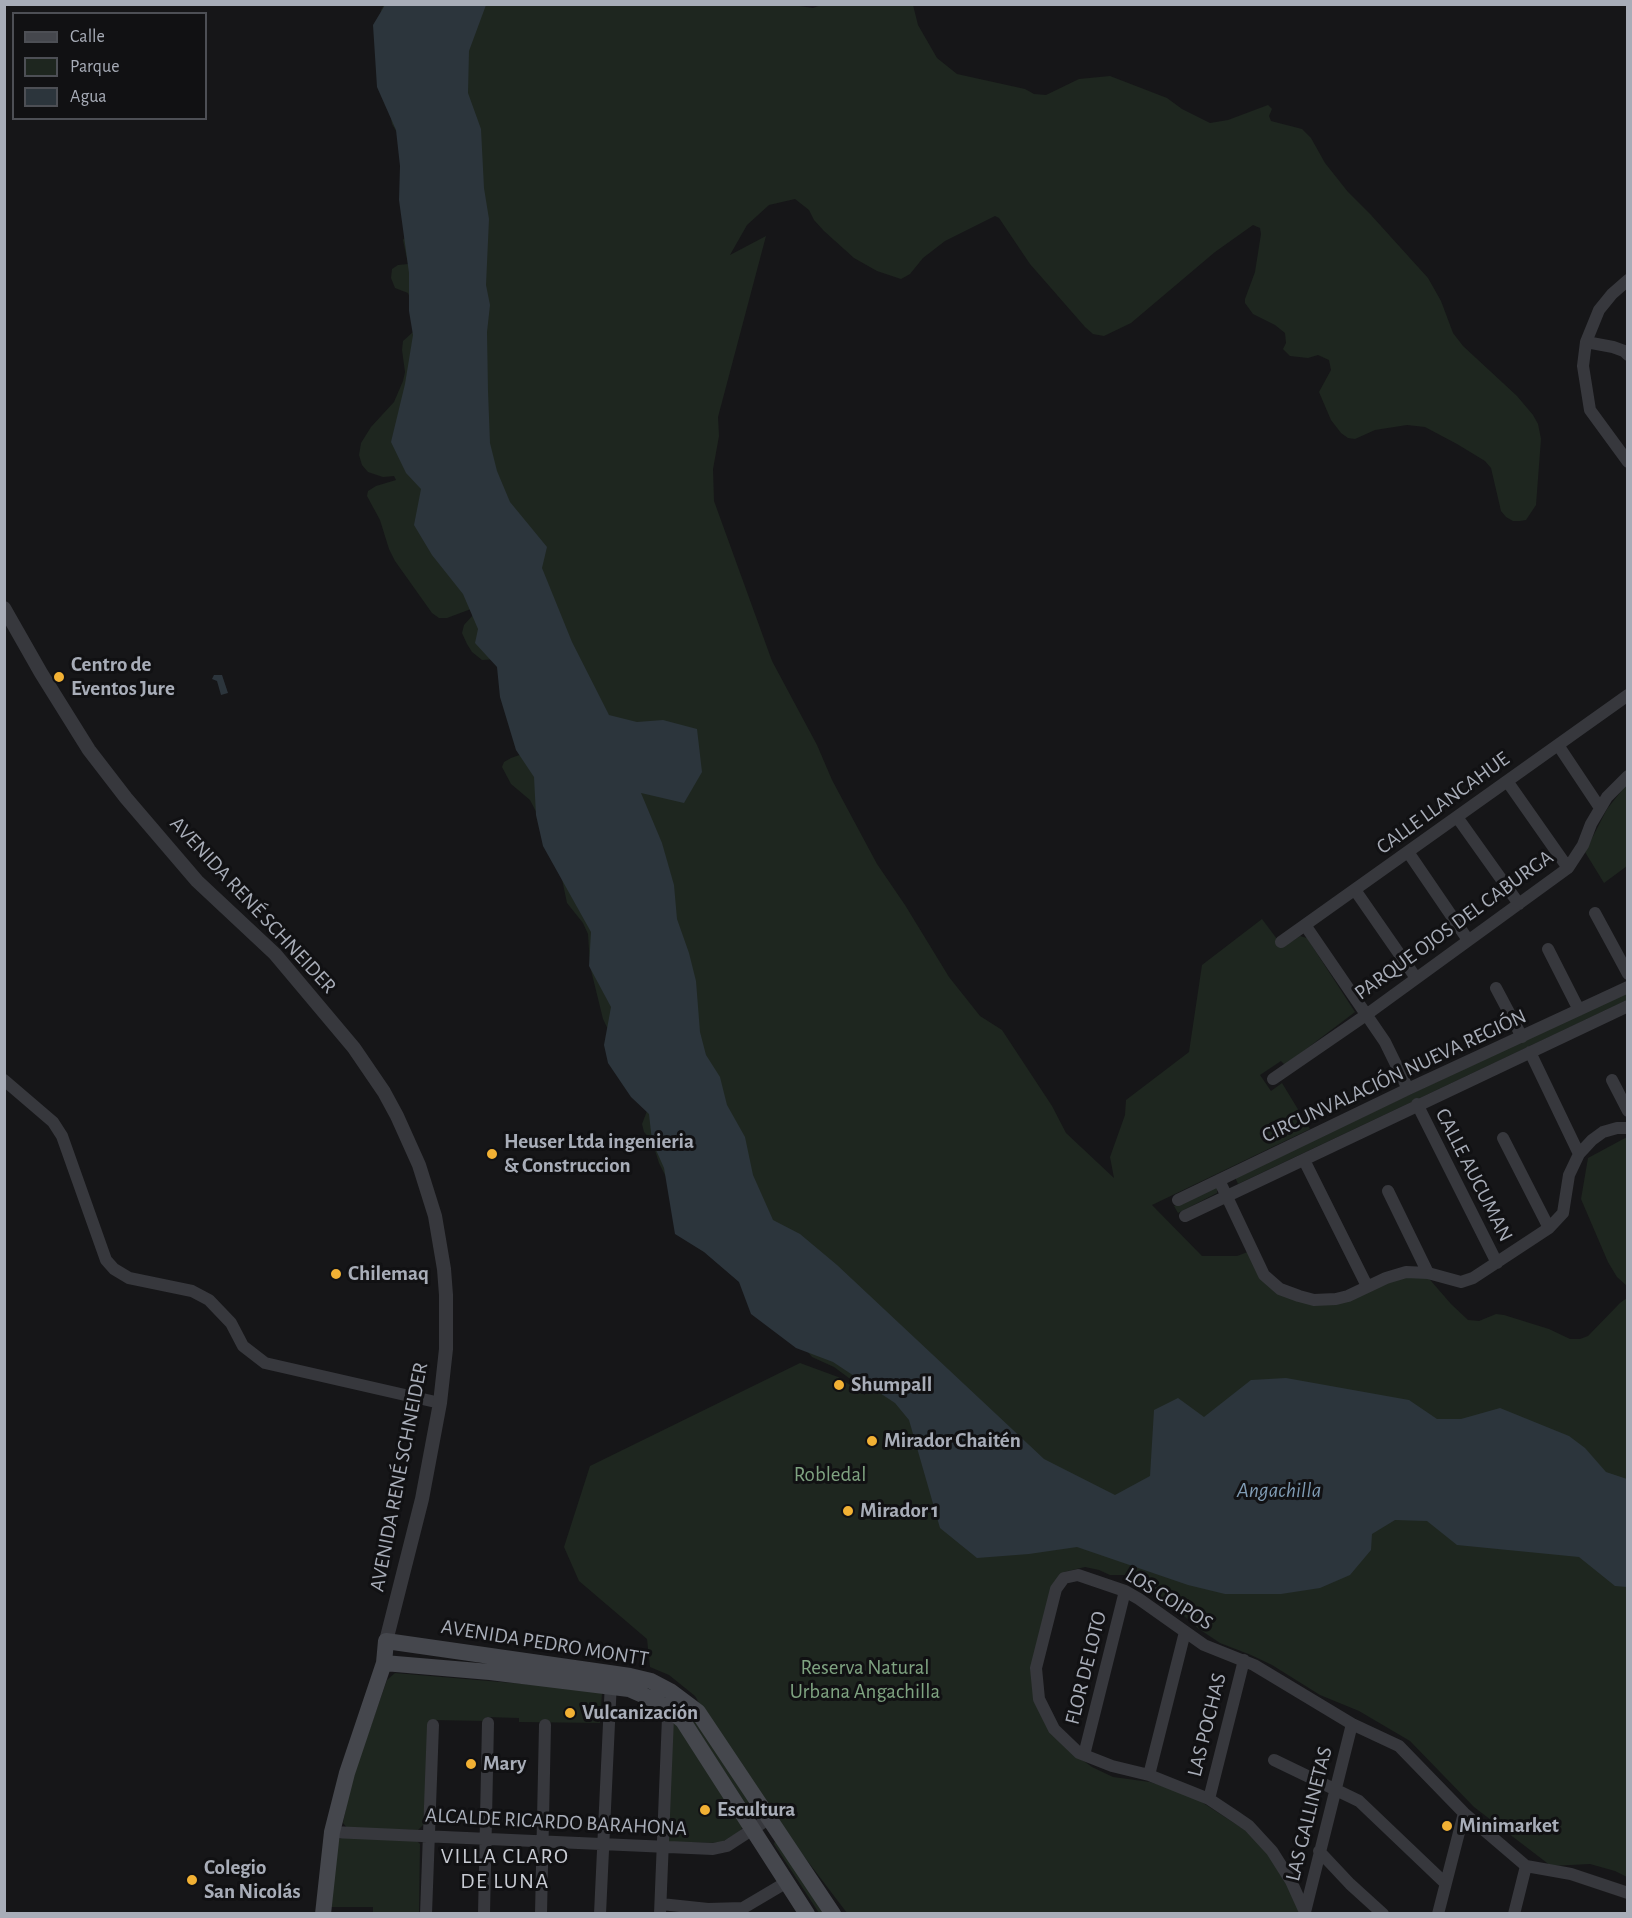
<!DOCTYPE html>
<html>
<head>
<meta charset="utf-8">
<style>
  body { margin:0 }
  #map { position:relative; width:1632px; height:1918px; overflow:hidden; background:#161618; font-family:"Alegreya Sans",sans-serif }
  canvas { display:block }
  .frame { position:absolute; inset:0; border:6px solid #a8adb8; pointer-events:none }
  .legend { position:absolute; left:12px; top:12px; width:195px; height:108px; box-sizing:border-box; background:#111113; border:2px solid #4d4f55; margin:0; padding:8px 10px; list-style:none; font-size:18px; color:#a8adb8 }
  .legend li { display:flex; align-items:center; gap:12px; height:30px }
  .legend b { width:30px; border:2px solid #4d4f55 }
</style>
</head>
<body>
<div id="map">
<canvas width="1632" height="1918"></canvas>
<div class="frame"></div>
<ul class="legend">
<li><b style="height:8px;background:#45474d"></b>Calle</li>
<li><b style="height:16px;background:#1e261f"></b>Parque</li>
<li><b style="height:16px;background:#2c353c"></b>Agua</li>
</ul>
</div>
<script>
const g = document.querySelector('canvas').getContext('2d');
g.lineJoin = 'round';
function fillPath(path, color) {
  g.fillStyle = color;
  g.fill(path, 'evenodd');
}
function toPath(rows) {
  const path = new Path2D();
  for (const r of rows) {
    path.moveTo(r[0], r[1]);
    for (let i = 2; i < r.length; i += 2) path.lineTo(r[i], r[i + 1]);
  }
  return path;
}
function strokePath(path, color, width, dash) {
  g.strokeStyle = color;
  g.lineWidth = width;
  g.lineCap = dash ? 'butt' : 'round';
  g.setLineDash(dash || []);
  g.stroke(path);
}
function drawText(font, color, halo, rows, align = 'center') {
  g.font = font + ' "Alegreya Sans",sans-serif';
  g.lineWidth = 6;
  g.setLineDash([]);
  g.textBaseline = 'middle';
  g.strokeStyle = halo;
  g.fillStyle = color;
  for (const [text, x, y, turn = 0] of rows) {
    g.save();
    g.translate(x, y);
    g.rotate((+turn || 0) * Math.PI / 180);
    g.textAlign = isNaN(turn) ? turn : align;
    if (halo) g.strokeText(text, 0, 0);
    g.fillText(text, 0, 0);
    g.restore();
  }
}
fillPath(toPath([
  [786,4,813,8,824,4,913,5,918,25,937,58,957,74,1025,89,1034,94,1046,95,1079,79,1110,76,1167,98,1182,109,1210,123,1228,120,1268,105,1272,109,1269,116,1271,121,1302,129,1311,138,1325,163,1348,192,1371,215,1428,278,1441,301,1453,333,1463,346,1517,396,1533,415,1538,424,1541,439,1536,505,1526,520,1520,521,1513,521,1506,517,1501,511,1491,468,1485,461,1457,444,1425,427,1407,425,1375,430,1355,439,1348,438,1341,433,1331,420,1319,392,1331,370,1329,360,1318,355,1308,358,1290,356,1283,349,1286,343,1285,333,1275,325,1253,314,1245,303,1245,299,1255,272,1261,234,1260,228,1253,225,1215,252,1131,323,1104,336,1093,334,1085,327,1030,264,999,218,995,216,945,241,923,258,910,274,901,279,877,271,854,258,824,231,814,220,809,210,795,199,769,205,747,225,730,255,766,236,718,417,719,436,713,469,714,501,772,661,817,745,832,780,877,864,905,905,949,977,980,1016,1002,1030,1052,1106,1066,1133,1114,1178,1110,1157,1125,1115,1126,1100,1189,1052,1202,965,1262,919,1283,947,1300,936,1307,938,1355,1012,1285,1065,1281,1061,1260,1075,1271,1091,1282,1083,1310,1129,1152,1205,1202,1256,1237,1256,1253,1250,1265,1272,1286,1289,1335,1300,1391,1277,1425,1274,1451,1304,1468,1320,1479,1321,1496,1314,1504,1315,1549,1329,1570,1339,1580,1339,1588,1336,1620,1303,1627,1298,1627,1877,1615,1871,1590,1864,1551,1866,1474,1807,1410,1741,1359,1711,1320,1695,1272,1665,1251,1655,1220,1643,1199,1629,1148,1585,1124,1575,1110,1575,1099,1570,1085,1567,1064,1572,1037,1668,1047,1714,1077,1756,1092,1767,1113,1777,1150,1782,1194,1797,1251,1834,1269,1853,1300,1907,1299,1913,847,1913,771,1813,724,1746,695,1696,669,1675,650,1667,647,1639,579,1581,564,1547,590,1466,800,1363,838,1377,865,1395,861,1387,834,1367,812,1357,669,1183,659,1163,652,1141,644,1132,642,1124,647,1111,603,1019,590,966,588,934,583,923,567,903,562,879,547,833,530,800,511,784,502,767,504,762,511,758,528,752,498,659,482,660,472,652,467,644,462,633,464,625,473,615,471,609,447,618,439,618,432,613,395,561,389,549,380,520,367,496,368,491,376,486,396,480,394,476,383,477,368,472,362,465,359,455,361,443,371,427,394,402,403,381,405,372,402,350,403,341,413,332,421,328,408,293,395,288,391,278,392,269,398,265,408,264,403,240,405,237,399,136,392,124,390,113,381,10,384,5],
  [1627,784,1627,866,1604,883,1585,852,1607,809],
  [1627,992,1627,1000,1238,1184,1235,1177],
  [1627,1137,1627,1286,1617,1277,1608,1262,1581,1199,1588,1158],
  [1214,1187,1217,1187,1217,1193,1178,1213,1174,1206],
  [395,1673,595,1690,602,1693,600,1723,519,1722,519,1718,486,1717,485,1721,431,1720,423,1825,418,1830,347,1828,343,1823,351,1782,387,1680],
  [629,1681,694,1716,752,1806,749,1809,697,1729],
  [675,1720,743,1824,741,1831,720,1843,665,1842,669,1722],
  [344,1837,415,1839,420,1844,419,1913,373,1913,373,1907,330,1907,335,1841],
  [775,1841,828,1913,819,1913,774,1844]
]), '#1e261f');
fillPath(toPath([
  [385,5,486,5,469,51,468,93,481,129,484,188,489,219,486,285,490,305,487,332,488,391,490,443,497,471,510,502,547,547,542,568,572,642,609,715,637,722,663,720,697,729,702,772,684,803,641,793,662,843,674,885,677,919,689,953,696,981,700,1032,706,1055,720,1077,727,1105,745,1137,753,1175,773,1220,800,1234,837,1265,1044,1459,1115,1495,1150,1476,1154,1410,1178,1398,1204,1417,1251,1380,1286,1378,1409,1400,1437,1419,1461,1419,1500,1408,1569,1436,1585,1448,1606,1472,1627,1479,1627,1587,1615,1586,1579,1557,1457,1545,1427,1521,1395,1520,1372,1534,1371,1550,1350,1575,1320,1588,1281,1594,1225,1594,1188,1585,1077,1547,1029,1554,977,1558,940,1528,909,1420,895,1403,833,1362,796,1348,751,1314,739,1282,704,1252,675,1234,664,1168,652,1141,649,1114,631,1097,608,1063,604,1045,611,1007,589,966,591,932,543,846,536,815,534,777,516,750,500,697,497,667,475,643,478,629,463,594,432,555,414,525,421,489,406,473,391,442,405,384,413,335,409,311,409,273,399,200,400,166,396,130,377,87,373,25],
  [214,675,222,675,228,693,221,695,217,681,212,679]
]), '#2c353c');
strokePath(toPath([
  [1628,280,1612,294,1599,310,1586,342,1583,366,1590,410,1628,462],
  [1586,342,1613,347,1624,351,1628,355],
  [1558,745,1600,808],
  [1507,781,1568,868],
  [1457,817,1519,904],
  [1408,852,1468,940],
  [1355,890,1416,978],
  [1595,913,1628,974],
  [1305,925,1385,1042,1408,1089],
  [1281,942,1628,695],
  [1548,949,1579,1010],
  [1496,988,1522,1037],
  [1530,1052,1579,1154],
  [1273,1079,1366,1015,1568,868,1583,845,1591,824,1607,797,1628,776],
  [4,1080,53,1122,62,1136,106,1260,114,1269,129,1278,192,1291,209,1300,231,1323,243,1346,265,1363,440,1403],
  [1612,1080,1628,1111],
  [1417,1104,1497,1263],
  [1503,1138,1549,1228],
  [1304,1160,1367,1286],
  [1219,1180,1264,1275,1280,1289,1299,1296,1314,1300,1336,1299,1348,1296,1386,1278,1406,1272,1428,1273,1461,1282,1473,1278,1549,1228,1563,1213,1569,1175,1579,1154,1592,1140,1603,1132,1617,1128,1628,1128],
  [1388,1191,1428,1273],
  [1178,1200,1408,1089,1628,987],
  [1185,1216,1628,1006],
  [1084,1755,1125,1591],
  [1274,1760,1359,1801,1445,1883],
  [1149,1775,1185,1632],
  [1209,1799,1244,1660],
  [332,1832,713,1849,727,1846,770,1818],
  [1319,1851,1350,1884,1383,1914],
  [661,1904,708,1909,743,1908,787,1882],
  [1305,1912,1291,1881,1272,1851,1249,1826,1236,1817,1209,1799,1149,1775,1112,1766,1079,1753,1054,1729,1039,1699,1036,1668,1056,1589,1064,1578,1078,1575,1125,1591,1139,1599,1204,1645,1254,1665,1352,1724,1399,1746,1464,1813,1526,1866,1571,1874,1628,1893],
  [1305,1912,1352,1724],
  [426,1914,433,1725],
  [484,1914,488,1723],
  [541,1914,545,1725],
  [600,1914,611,1681],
  [660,1914,668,1717,670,1710],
  [1438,1914,1464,1813],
  [1514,1914,1526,1866]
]), '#37383d', 12);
strokePath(toPath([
  [4,608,41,673,89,750,126,798,197,881,275,954,354,1048,384,1092,397,1116,419,1165,435,1216,444,1269,446,1295,446,1349,440,1403,422,1499,386,1641]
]), '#37383d', 14);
strokePath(toPath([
  [384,1663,490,1672,629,1689,654,1700,670,1710,683,1721,807,1914],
  [323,1914,332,1832,347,1773,384,1663,386,1641,630,1676,651,1681,670,1691,698,1712,833,1914]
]), '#45474d', 16);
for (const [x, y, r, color] of [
  [59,677,6,"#f2b134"],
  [492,1154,6,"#f2b134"],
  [336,1274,6,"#f2b134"],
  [839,1385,6,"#f2b134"],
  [872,1441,6,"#f2b134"],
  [848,1511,6,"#f2b134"],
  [570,1713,6,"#f2b134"],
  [471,1764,6,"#f2b134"],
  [705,1810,6,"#f2b134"],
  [1447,1826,6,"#f2b134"],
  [192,1880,6,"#f2b134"]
]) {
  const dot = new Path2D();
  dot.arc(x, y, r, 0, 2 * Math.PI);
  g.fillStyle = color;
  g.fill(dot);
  strokePath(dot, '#111113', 2);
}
drawText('bold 21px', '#a8adb8', '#111113', [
  ["Centro de",71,665],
  ["Eventos Jure",71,689],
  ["Heuser Ltda ingenieria",504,1142],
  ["& Construccion",504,1166],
  ["Chilemaq",348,1274],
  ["Shumpall",851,1385],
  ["Mirador Chaitén",884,1441],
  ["Mirador 1",860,1511],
  ["Vulcanización",582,1713],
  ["Mary",483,1764],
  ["Escultura",717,1810],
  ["Minimarket",1459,1826],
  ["Colegio",204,1868],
  ["San Nicolás",204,1892]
], 'left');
drawText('21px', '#a8adb8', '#111113', [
  ["CALLE LLANCAHUE",1443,803,-36],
  ["AVENIDA RENÉ SCHNEIDER",253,905,47],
  ["PARQUE OJOS DEL CABURGA",1454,925,-36],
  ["CIRCUNVALACIÓN NUEVA REGIÓN",1394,1076,-25],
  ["CALLE AUCUMAN",1474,1175,63],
  ["AVENIDA RENÉ SCHNEIDER",399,1477,-79],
  ["LOS COIPOS",1169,1599,32],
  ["AVENIDA PEDRO MONTT",545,1643,9],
  ["FLOR DE LOTO",1086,1668,-76],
  ["LAS POCHAS",1207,1725,-76],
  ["LAS GALLINETAS",1309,1814,-76],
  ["ALCALDE RICARDO BARAHONA",556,1822,3]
]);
drawText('21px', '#7fa381', '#111113', [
  ["Robledal",830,1475],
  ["Reserva Natural",865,1668],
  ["Urbana Angachilla",865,1692]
]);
drawText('italic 22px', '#7f9bb3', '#111113', [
  ["Angachilla",1279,1490]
]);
g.letterSpacing = '1.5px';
drawText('22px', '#c9ccd4', '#111113', [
  ["VILLA CLARO",505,1856],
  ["DE LUNA",505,1881]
]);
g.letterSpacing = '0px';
</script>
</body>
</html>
